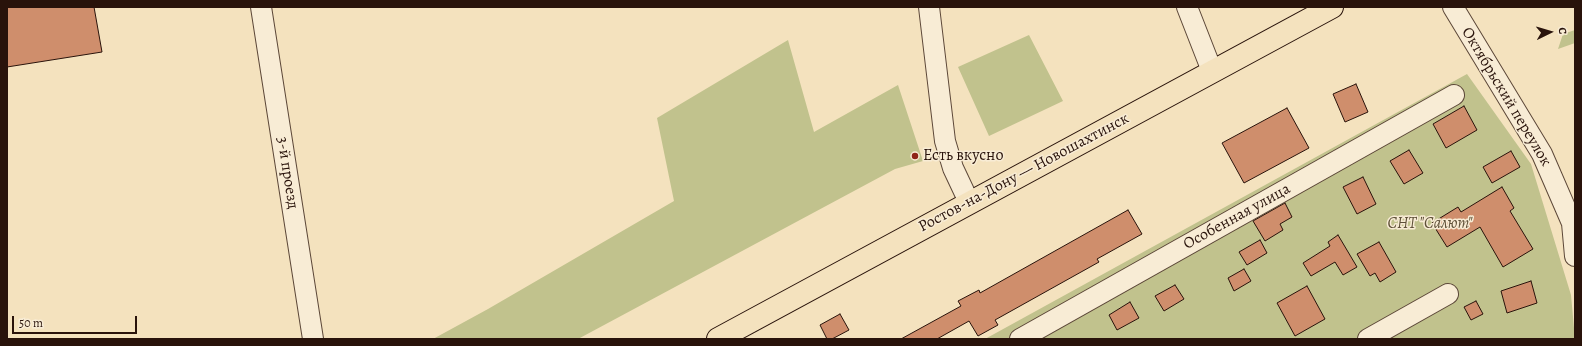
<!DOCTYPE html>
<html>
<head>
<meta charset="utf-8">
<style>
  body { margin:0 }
  #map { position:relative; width:1582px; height:346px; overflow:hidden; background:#f4e2be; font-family:Alegreya,serif }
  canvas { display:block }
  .frame { position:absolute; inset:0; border:8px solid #29130b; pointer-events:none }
  .north { position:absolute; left:1530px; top:12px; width:40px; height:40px; -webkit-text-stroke:3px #f8ecd5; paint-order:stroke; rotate:85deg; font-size:11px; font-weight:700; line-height:16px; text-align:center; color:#29130b }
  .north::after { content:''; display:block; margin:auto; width:14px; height:18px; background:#29130b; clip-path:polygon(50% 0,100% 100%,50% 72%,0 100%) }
  .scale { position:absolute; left:12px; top:316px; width:125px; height:18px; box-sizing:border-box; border:2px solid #29130b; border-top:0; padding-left:5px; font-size:12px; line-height:14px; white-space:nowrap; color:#29130b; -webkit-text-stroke:3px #f8ecd5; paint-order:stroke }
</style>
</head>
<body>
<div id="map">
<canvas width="1582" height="346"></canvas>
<div class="frame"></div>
<div class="north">С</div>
<div class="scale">50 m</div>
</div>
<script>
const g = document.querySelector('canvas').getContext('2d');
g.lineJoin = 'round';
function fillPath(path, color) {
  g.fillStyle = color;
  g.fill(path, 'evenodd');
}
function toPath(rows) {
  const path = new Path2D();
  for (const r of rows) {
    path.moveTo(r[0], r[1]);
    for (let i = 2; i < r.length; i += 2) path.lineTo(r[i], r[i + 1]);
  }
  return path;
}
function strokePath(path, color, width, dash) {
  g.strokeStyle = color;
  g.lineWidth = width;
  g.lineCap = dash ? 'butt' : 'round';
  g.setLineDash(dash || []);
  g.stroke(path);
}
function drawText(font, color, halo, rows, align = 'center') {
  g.font = font + ' Alegreya,serif';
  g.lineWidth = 3;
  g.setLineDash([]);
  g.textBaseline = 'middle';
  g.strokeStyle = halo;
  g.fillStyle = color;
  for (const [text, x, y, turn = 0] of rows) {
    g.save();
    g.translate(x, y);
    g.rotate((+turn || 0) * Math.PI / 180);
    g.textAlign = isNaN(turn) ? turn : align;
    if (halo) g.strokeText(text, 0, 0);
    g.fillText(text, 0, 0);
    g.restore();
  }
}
fillPath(toPath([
  [1575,30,1575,43,1558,49,1563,34],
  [1029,35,1063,101,989,136,958,67],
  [788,40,814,132,898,85,923,161,895,169,578,339,433,339,488,309,674,201,657,118],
  [1467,74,1531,164,1571,295,1575,339,985,339]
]), '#c1c28d');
const building = toPath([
  [7,7,94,7,102,52,7,67,7,7],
  [1356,84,1368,112,1345,122,1333,94,1356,84],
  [1464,106,1477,130,1446,148,1433,124,1464,106],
  [1287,108,1309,148,1244,183,1222,143,1287,108],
  [1409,150,1423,173,1404,184,1390,161,1409,150],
  [1511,151,1520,167,1492,183,1483,167,1511,151],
  [1363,177,1376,204,1357,214,1343,187,1363,177],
  [1502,187,1514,208,1510,211,1533,249,1503,267,1480,227,1447,247,1432,223,1458,207,1461,212,1502,187],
  [1285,203,1292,217,1280,224,1283,230,1265,241,1253,221,1285,203],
  [1128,210,1142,234,1097,259,1099,262,995,320,998,325,978,336,969,321,937,339,901,339,961,306,958,301,979,290,980,293,1128,210],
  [1338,235,1357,267,1343,275,1335,262,1311,276,1303,263,1330,246,1328,242,1338,235],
  [1260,240,1267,253,1247,265,1239,252,1260,240],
  [1379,242,1396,272,1380,282,1375,273,1370,276,1357,254,1379,242],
  [1244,269,1251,281,1234,291,1228,278,1244,269],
  [1531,281,1537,303,1507,313,1501,291,1531,281],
  [1175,285,1184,299,1164,311,1155,296,1175,285],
  [1307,286,1325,319,1295,336,1277,303,1307,286],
  [1476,301,1483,314,1471,320,1464,307,1476,301],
  [1130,302,1139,318,1117,330,1109,315,1130,302],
  [840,314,849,330,832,339,827,339,820,325,840,314]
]);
fillPath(building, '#cf8e6c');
strokePath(building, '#29130b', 1);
const minor = toPath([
  [261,7,313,339],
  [929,7,945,141,953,168,969,202],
  [1187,7,1212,71],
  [1453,7,1542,154,1572,223,1575,256],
  [1020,339,1454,95],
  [1368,339,1448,294]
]);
const major = toPath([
  [718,339,1332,7]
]);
strokePath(minor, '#5c4738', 22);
strokePath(major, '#29130b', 24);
strokePath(minor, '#f8ecd5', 20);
strokePath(major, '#f4e2be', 22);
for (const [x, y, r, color] of [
  [915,156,4,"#8f2418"]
]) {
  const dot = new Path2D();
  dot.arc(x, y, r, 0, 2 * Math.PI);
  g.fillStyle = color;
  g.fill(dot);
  strokePath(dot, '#f8ecd5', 1.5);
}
drawText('16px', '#29130b', '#f8ecd5', [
  ["Октябрьский переулок",1506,97,59],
  ["3-й проезд",287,173,81],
  ["Ростов-на-Дону — Новошахтинск",1024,173,-28],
  ["Особенная улица",1237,217,-29]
]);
drawText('16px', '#29130b', '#f8ecd5', [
  ["Есть вкусно",923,156]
], 'left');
drawText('italic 16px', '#5e5038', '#f8ecd5', [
  ["СНТ \"Салют\"",1430,224]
]);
</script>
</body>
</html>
